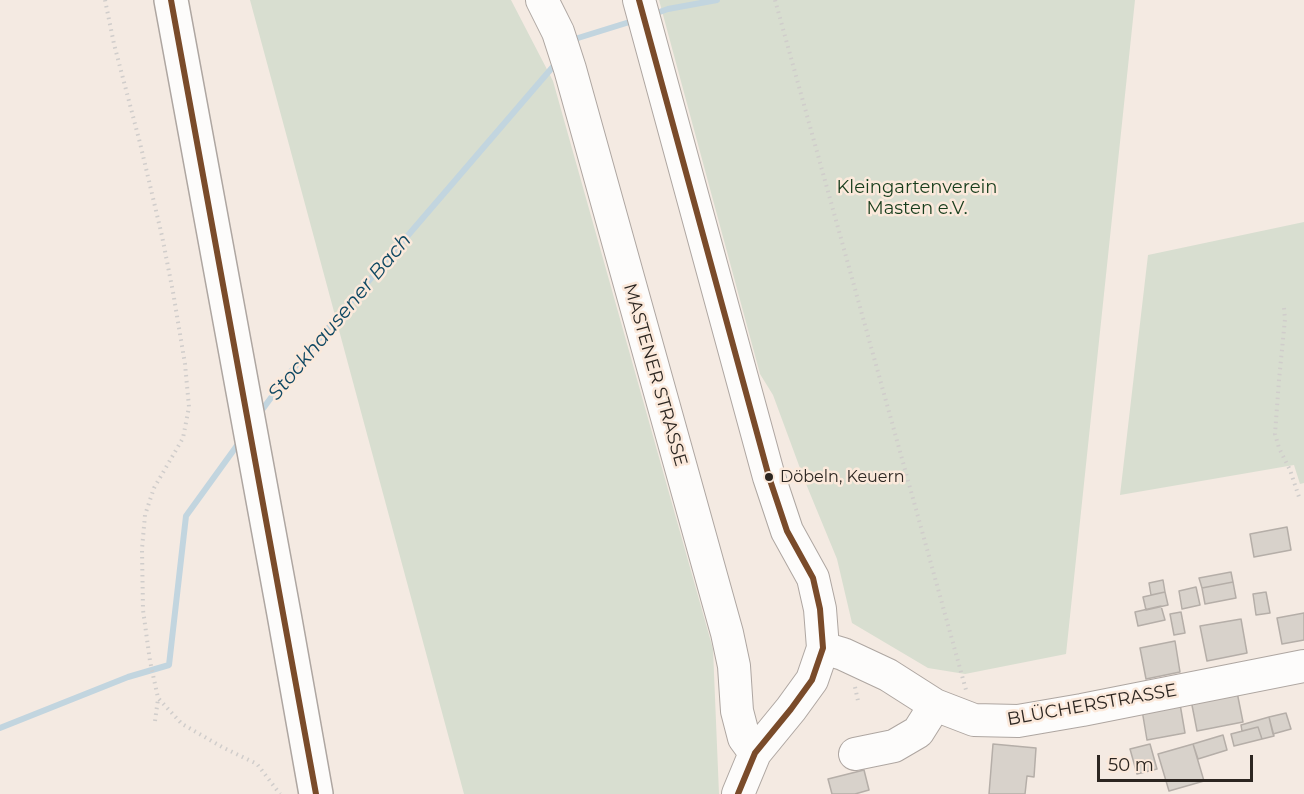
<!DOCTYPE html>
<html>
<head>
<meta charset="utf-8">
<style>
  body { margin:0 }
  #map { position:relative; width:1304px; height:794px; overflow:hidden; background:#f4eae2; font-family:Montserrat,sans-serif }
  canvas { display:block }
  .scale { position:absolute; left:1097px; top:755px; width:156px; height:27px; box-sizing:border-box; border:3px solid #2c2621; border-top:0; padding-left:8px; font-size:18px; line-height:21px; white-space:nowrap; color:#2c2621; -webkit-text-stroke:4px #fbe9db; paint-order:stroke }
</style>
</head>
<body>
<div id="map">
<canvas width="1304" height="794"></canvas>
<div class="scale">50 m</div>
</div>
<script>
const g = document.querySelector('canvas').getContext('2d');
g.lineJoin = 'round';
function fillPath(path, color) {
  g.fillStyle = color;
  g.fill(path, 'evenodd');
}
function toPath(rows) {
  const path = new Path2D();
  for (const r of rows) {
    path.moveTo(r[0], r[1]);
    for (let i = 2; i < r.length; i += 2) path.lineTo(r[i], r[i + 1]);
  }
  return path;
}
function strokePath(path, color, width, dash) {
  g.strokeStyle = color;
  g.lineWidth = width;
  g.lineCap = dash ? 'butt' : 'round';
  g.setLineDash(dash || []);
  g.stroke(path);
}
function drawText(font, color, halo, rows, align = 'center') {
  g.font = font + ' Montserrat,sans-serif';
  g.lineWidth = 5;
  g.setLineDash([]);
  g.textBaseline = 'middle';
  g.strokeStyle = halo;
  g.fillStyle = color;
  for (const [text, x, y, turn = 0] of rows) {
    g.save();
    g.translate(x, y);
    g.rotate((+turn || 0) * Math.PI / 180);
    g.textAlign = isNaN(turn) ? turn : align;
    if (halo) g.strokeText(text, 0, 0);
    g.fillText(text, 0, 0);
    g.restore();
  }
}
fillPath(toPath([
  [250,0,511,0,553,81,713,649,719,794,464,794],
  [659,0,1135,0,1066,654,965,674,928,668,852,623,837,559,804,479,773,395,760,374],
  [1304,222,1304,483,1300,484,1294,465,1120,495,1148,255]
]), '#d8ded0');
strokePath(toPath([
  [651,15,668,9,717,0],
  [573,43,578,38,636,20],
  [259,414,287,376,557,62],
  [0,728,128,677,169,665,186,516,241,440]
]), '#c2d5df', 6);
const building = toPath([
  [1287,527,1291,550,1254,557,1250,534,1287,527],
  [1231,572,1233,582,1202,588,1199,578,1231,572],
  [1163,580,1165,592,1151,595,1149,583,1163,580],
  [1233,582,1236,598,1205,604,1202,588,1233,582],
  [1196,587,1200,605,1182,609,1179,591,1196,587],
  [1165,592,1168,605,1146,610,1143,597,1165,592],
  [1266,592,1270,613,1256,615,1253,594,1266,592],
  [1161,606,1165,620,1138,626,1135,612,1161,606],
  [1181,612,1185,633,1174,635,1170,614,1181,612],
  [1304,613,1304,640,1282,644,1277,618,1304,613],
  [1241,619,1247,653,1207,661,1200,626,1241,619],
  [1175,641,1180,672,1146,679,1140,648,1175,641],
  [1237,692,1243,722,1197,731,1191,700,1237,692],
  [1180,704,1185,733,1147,740,1142,710,1180,704],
  [1286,713,1291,729,1273,734,1269,717,1286,713],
  [1269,717,1274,736,1262,739,1258,727,1242,731,1241,725,1269,717],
  [1258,727,1262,739,1234,746,1231,734,1258,727],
  [1223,735,1227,750,1198,759,1193,744,1223,735],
  [993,744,1036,748,1034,777,1027,776,1025,794,989,794,993,744],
  [1150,744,1157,769,1137,774,1130,749,1150,744],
  [1193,744,1204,781,1169,791,1158,754,1193,744],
  [864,770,869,790,855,794,832,794,828,779,864,770]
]);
fillPath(building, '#d8d2cb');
strokePath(building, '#b5aea8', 1.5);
const minor = toPath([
  [542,0,558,32,570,69,727,633,734,666,737,711,744,738,755,753],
  [639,0,769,477,787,531,813,578,820,609,823,648,812,680,791,709,755,753,738,794],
  [823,648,843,654,888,675,935,705,974,720,1018,721,1082,710,1304,666],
  [855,754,894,746,918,732,935,705]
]);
const major = toPath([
  [171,0,284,614,316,794]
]);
strokePath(minor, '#aea6a1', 34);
strokePath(major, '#aea6a1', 36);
strokePath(toPath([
  [105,0,114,44,140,143,162,236,173,292,185,364,189,407,183,438,154,488,145,515,142,549,143,610,150,661,158,698,182,724,222,747,257,764,280,794],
  [775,0,966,690],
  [1284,308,1285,319,1279,380,1275,434,1279,448,1290,470,1299,497],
  [855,687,858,701],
  [155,721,158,699]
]), '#d0cdcb', 4, [1.5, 4.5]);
strokePath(minor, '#fdfcfb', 32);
strokePath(major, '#fdfcfb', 33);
strokePath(toPath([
  [171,0,316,794],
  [639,0,769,477,787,531,813,578,820,609,823,648,812,680,791,709,755,753,738,794]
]), '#7a4b2a', 6);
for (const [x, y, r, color] of [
  [769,477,5,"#2c2621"]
]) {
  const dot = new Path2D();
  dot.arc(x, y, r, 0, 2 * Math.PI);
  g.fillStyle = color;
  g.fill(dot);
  strokePath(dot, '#fbe9db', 2);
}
drawText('16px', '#2c2621', '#fbe9db', [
  ["Döbeln, Keuern",780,477]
], 'left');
drawText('18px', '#163c1b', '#fbe9db', [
  ["Kleingartenverein",917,188],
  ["Masten e.V.",917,209]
]);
drawText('18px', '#2c2621', '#fbe9db', [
  ["MASTENER STRASSE",655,375,74],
  ["BLÜCHERSTRASSE",1092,705,-10]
]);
drawText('italic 20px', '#0f4863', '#fbe9db', [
  ["Stockhausener Bach",340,317,-50]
]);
</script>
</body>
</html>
